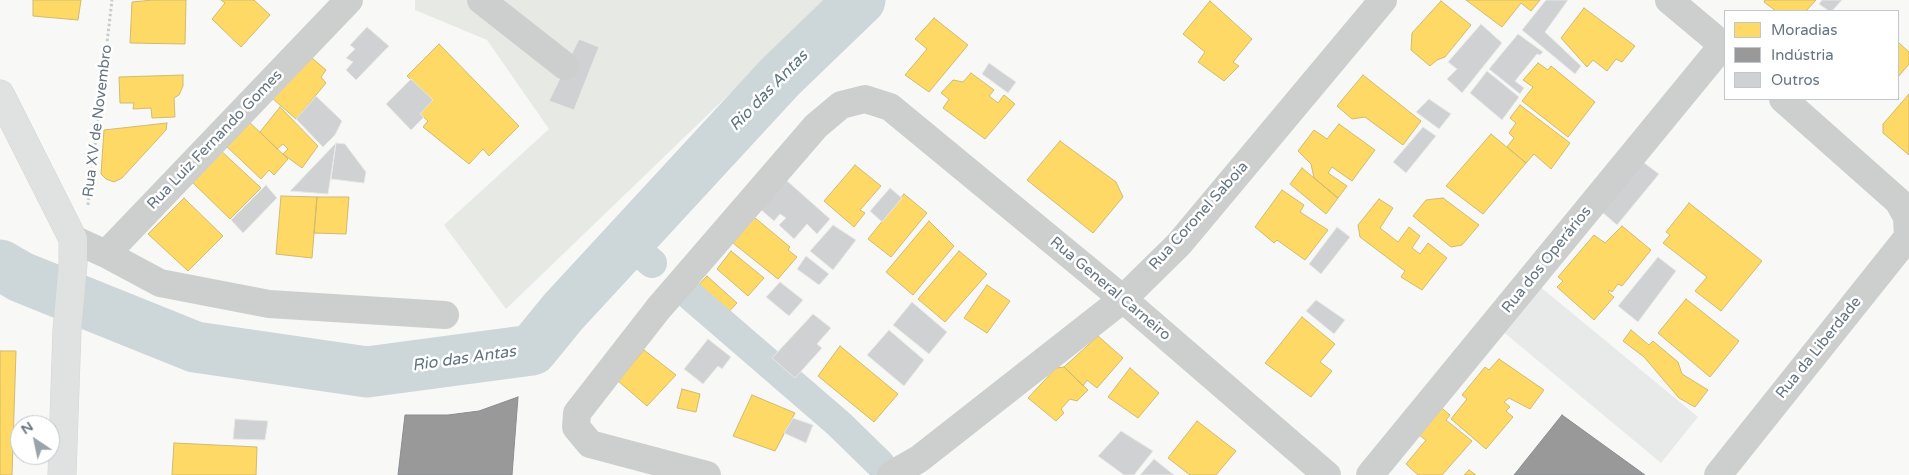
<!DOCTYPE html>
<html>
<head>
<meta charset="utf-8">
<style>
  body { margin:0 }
  #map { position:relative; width:1909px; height:475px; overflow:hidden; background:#f8f8f7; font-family:"Varela Round",sans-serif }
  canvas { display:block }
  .legend { position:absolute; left:1724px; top:10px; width:175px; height:90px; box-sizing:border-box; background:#fff; border:1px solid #c1c8cd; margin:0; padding:6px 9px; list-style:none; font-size:15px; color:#647581 }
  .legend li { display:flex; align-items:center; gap:10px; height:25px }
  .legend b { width:25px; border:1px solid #c1c8cd }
  .north { position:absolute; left:10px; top:415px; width:50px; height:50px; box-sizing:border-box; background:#fff; border:1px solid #c1c8cd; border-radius:50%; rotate:326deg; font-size:14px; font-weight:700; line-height:20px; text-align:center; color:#647581 }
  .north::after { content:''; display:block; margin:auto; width:18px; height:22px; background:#98a3aa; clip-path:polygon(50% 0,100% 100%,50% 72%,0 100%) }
</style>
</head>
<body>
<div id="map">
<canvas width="1909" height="475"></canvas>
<ul class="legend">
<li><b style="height:14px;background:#ffd966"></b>Moradias</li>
<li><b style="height:14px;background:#999"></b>Indústria</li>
<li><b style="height:14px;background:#cfd1d2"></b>Outros</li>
</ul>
<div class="north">N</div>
</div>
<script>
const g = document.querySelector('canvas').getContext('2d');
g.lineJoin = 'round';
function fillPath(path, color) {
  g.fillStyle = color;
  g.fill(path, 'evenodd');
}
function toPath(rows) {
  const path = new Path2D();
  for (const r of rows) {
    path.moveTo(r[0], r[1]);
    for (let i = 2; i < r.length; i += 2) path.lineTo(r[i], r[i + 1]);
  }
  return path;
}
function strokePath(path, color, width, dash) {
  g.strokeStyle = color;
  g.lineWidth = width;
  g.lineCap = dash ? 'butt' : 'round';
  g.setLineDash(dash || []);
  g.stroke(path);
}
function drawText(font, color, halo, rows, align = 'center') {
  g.font = font + ' "Varela Round",sans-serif';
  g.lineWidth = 5;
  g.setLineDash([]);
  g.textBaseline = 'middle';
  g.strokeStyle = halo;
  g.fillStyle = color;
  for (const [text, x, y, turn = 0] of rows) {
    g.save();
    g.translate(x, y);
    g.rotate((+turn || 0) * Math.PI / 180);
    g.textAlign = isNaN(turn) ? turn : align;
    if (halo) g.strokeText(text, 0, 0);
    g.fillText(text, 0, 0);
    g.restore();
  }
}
fillPath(toPath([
  [1532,280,1698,417,1661,463,1495,325]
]), '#e8eae9');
fillPath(toPath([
  [415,0,827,0,506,309,444,225,549,129,487,40,415,10]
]), '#e7eae4');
const homes = toPath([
  [33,0,81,0,78,20,33,16,33,0],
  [153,0,186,0,185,44,130,43,132,2,153,0],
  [221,0,254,0,270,15,241,47,212,19,225,3,221,0],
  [1466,0,1540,0,1531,11,1521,3,1502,27,1466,0],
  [1765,0,1816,0,1806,11,1776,11,1764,2,1765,0],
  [1210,1,1252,39,1233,62,1239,66,1224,81,1198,62,1205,52,1183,34,1210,1],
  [1441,1,1471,25,1445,57,1437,60,1430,66,1411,50,1412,33,1441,1],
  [1584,8,1635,46,1622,62,1616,59,1607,71,1593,60,1587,67,1561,38,1584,8],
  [934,18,968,45,929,92,905,75,927,49,915,39,934,18],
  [1898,42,1909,52,1909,64,1898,77,1898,42],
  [439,44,519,126,489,156,483,149,469,164,423,127,428,121,420,114,433,100,407,76,439,44],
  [312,58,326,70,321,77,326,83,296,119,264,91,312,58],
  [1538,63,1548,70,1551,66,1595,102,1568,137,1522,101,1533,87,1523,80,1538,63],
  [971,73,994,90,989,96,998,103,1004,95,1015,104,985,139,943,108,949,99,941,93,953,80,963,82,971,73],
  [183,75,183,86,179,95,174,98,175,117,152,118,151,108,133,109,134,103,120,103,119,77,183,75],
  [1363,75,1421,121,1403,145,1365,117,1352,119,1337,106,1363,75],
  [1909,94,1909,155,1883,133,1883,124,1909,94],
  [1520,105,1570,143,1551,169,1534,154,1526,163,1507,147,1514,138,1509,133,1516,123,1510,118,1520,105],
  [280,107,318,146,302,168,283,154,288,149,283,144,277,149,260,132,280,107],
  [245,118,288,159,274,175,269,170,261,179,223,143,245,118],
  [167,123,166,130,122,178,114,182,106,179,101,174,104,130,167,123],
  [1339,124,1375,150,1352,181,1332,167,1328,173,1347,186,1338,198,1314,178,1311,164,1298,151,1314,130,1327,139,1339,124],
  [1491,134,1526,163,1483,214,1446,186,1491,134],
  [1060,141,1116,182,1123,197,1093,233,1027,180,1060,141],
  [219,149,261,188,230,219,189,179,219,149],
  [855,165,881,186,860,210,865,213,854,227,824,201,855,165],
  [1302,168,1338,198,1326,214,1290,184,1302,168],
  [1282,190,1304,205,1300,212,1328,230,1305,260,1277,240,1274,243,1255,227,1282,190],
  [904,194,927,213,891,257,868,239,904,194],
  [281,196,317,197,312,258,276,254,281,196],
  [317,197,349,197,346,234,314,233,317,197],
  [184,198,223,236,188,271,148,234,184,198],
  [1443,198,1479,225,1462,245,1451,247,1413,216,1426,200,1443,198],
  [1379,199,1393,208,1380,228,1398,242,1409,227,1420,236,1412,248,1420,254,1428,243,1447,258,1422,290,1401,277,1405,271,1360,237,1358,225,1379,199],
  [1689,203,1762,261,1721,311,1695,291,1707,277,1663,243,1670,235,1666,232,1689,203],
  [754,217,790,247,788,250,797,257,778,279,733,243,754,217],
  [929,221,954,246,913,295,886,272,929,221],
  [1622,226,1651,250,1622,286,1618,284,1612,292,1609,290,1608,292,1614,297,1594,320,1557,287,1563,281,1558,277,1594,235,1605,243,1622,226],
  [731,251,764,278,748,296,717,269,731,251],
  [959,251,987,274,945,322,918,299,959,251],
  [707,276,737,303,721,320,691,293,707,276],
  [987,285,1010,301,987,333,964,318,987,285],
  [1686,299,1739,341,1710,377,1658,333,1686,299],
  [1302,317,1335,344,1320,362,1332,371,1311,397,1265,363,1302,317],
  [1631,330,1649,345,1653,341,1678,362,1682,374,1708,390,1695,407,1679,398,1644,357,1623,341,1631,330],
  [1098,336,1123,358,1097,388,1087,380,1083,386,1064,367,1098,336],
  [840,346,898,394,874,422,818,376,840,346],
  [644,350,676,375,647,406,618,381,644,350],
  [0,351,16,351,12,475,0,475,0,351],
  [1499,359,1544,390,1530,409,1509,398,1504,402,1510,407,1506,411,1513,417,1486,449,1451,419,1467,399,1462,395,1485,367,1489,370,1499,359],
  [1064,367,1088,390,1077,401,1070,399,1061,409,1064,413,1056,421,1028,398,1056,368,1064,367],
  [1130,368,1159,393,1138,418,1108,397,1130,368],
  [682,389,700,394,696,412,677,408,682,389],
  [752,395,795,413,775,451,733,436,752,395],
  [1437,404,1450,415,1446,420,1472,441,1442,475,1418,475,1406,464,1426,440,1415,432,1437,404],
  [1197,421,1236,451,1216,475,1190,475,1168,458,1197,421],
  [174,443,257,447,256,475,172,475,174,443],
  [1469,470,1476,475,1464,475,1469,470]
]);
fillPath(homes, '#ffd966');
strokePath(homes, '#d0bb6e', 1);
const industry = toPath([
  [518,397,512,475,398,475,405,415,448,415,479,411,518,397],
  [1562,415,1645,475,1514,475,1562,415]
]);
fillPath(industry, '#999');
strokePath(industry, '#898e92', 1);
strokePath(toPath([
  [628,243,652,263],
  [685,291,839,424,880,464]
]), '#cdd6d8', 30);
strokePath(toPath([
  [0,265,21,277,195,347,367,372,532,350,563,312,780,77,860,0]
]), '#cdd6d8', 51);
const building = toPath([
  [1546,0,1568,0,1545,32,1581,66,1575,74,1522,30,1546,0],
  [1822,0,1842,0,1832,11,1829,11,1819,4,1822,0],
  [1481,24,1502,43,1462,93,1447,79,1457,69,1448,62,1481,24],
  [367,27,389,46,356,80,346,70,353,62,346,58,355,49,350,45,367,27],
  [1518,34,1543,52,1540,55,1537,54,1515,81,1524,88,1520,94,1489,69,1518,34],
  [579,39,599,47,574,110,549,101,579,39],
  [989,63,1016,82,1008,93,982,74,989,63],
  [1487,71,1519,97,1502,120,1470,93,1487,71],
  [411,79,433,100,420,114,424,117,411,130,386,104,411,79],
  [316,96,342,121,335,135,323,147,296,119,316,96],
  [1429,99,1451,114,1439,129,1416,112,1429,99],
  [1423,127,1436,136,1406,173,1393,162,1423,127],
  [336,143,345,144,366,172,364,183,331,179,336,143],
  [336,143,328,194,290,191,336,143],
  [1643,162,1659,174,1617,225,1602,212,1643,162],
  [785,179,830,219,817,234,807,224,794,239,779,225,786,218,780,214,774,221,759,208,785,179],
  [266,185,277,198,243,233,231,220,266,185],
  [890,188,902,198,882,222,870,211,890,188],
  [833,225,856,240,833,270,810,251,833,225],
  [1337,227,1350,237,1321,274,1309,264,1337,227],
  [806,256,829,274,819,285,797,269,806,256],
  [1658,257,1676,271,1638,322,1618,306,1658,257],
  [780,282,803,300,789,316,766,297,780,282],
  [1316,300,1345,320,1334,334,1306,311,1316,300],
  [912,302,947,332,929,354,893,325,912,302],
  [813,314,831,328,817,344,822,348,795,378,772,358,813,314],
  [889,330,924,360,904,386,867,355,889,330],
  [708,339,731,357,722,369,718,366,703,384,684,369,708,339],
  [793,418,813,425,806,443,784,433,793,418],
  [235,419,268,421,265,440,233,439,235,419],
  [1121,431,1153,451,1134,475,1124,475,1098,456,1121,431],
  [1154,459,1174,475,1140,475,1154,459]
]);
fillPath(building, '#cfd1d2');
strokePath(building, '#e8e8e7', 1);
const major = toPath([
  [0,94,73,239,73,264,67,330,62,475]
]);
strokePath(major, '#d4d5d5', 29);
strokePath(toPath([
  [88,205,112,0]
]), '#c9cbcc', 3, [2.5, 2.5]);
strokePath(toPath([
  [481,0,565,66],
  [1669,0,1725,47],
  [73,239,106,254,349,0],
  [106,254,160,283,269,304,445,315],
  [707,475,590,444,576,427,577,413,658,309,816,126,841,105,865,99,890,107,1123,299,1327,475],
  [891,475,919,459,1123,299,1179,244,1383,0],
  [1370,475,1723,45],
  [1718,475,1908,237,1907,217,1898,201,1783,99]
]), '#cdcece', 28);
strokePath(major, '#e0e1e1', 28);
drawText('15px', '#647581', '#fff', [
  ["Rua XV de Novembro",98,121,-83],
  ["Rua Luiz Fernando Gomes",215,140,-46],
  ["Rua Coronel Saboia",1199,216,-48],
  ["Rua dos Operários",1547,260,-51],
  ["Rua General Carneiro",1110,289,40],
  ["Rua da Liberdade",1819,348,-51]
]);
drawText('italic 16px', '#5f747c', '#fff', [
  ["Rio das Antas",769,91,-46],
  ["Rio das Antas",464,359,-8]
]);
</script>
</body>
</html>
